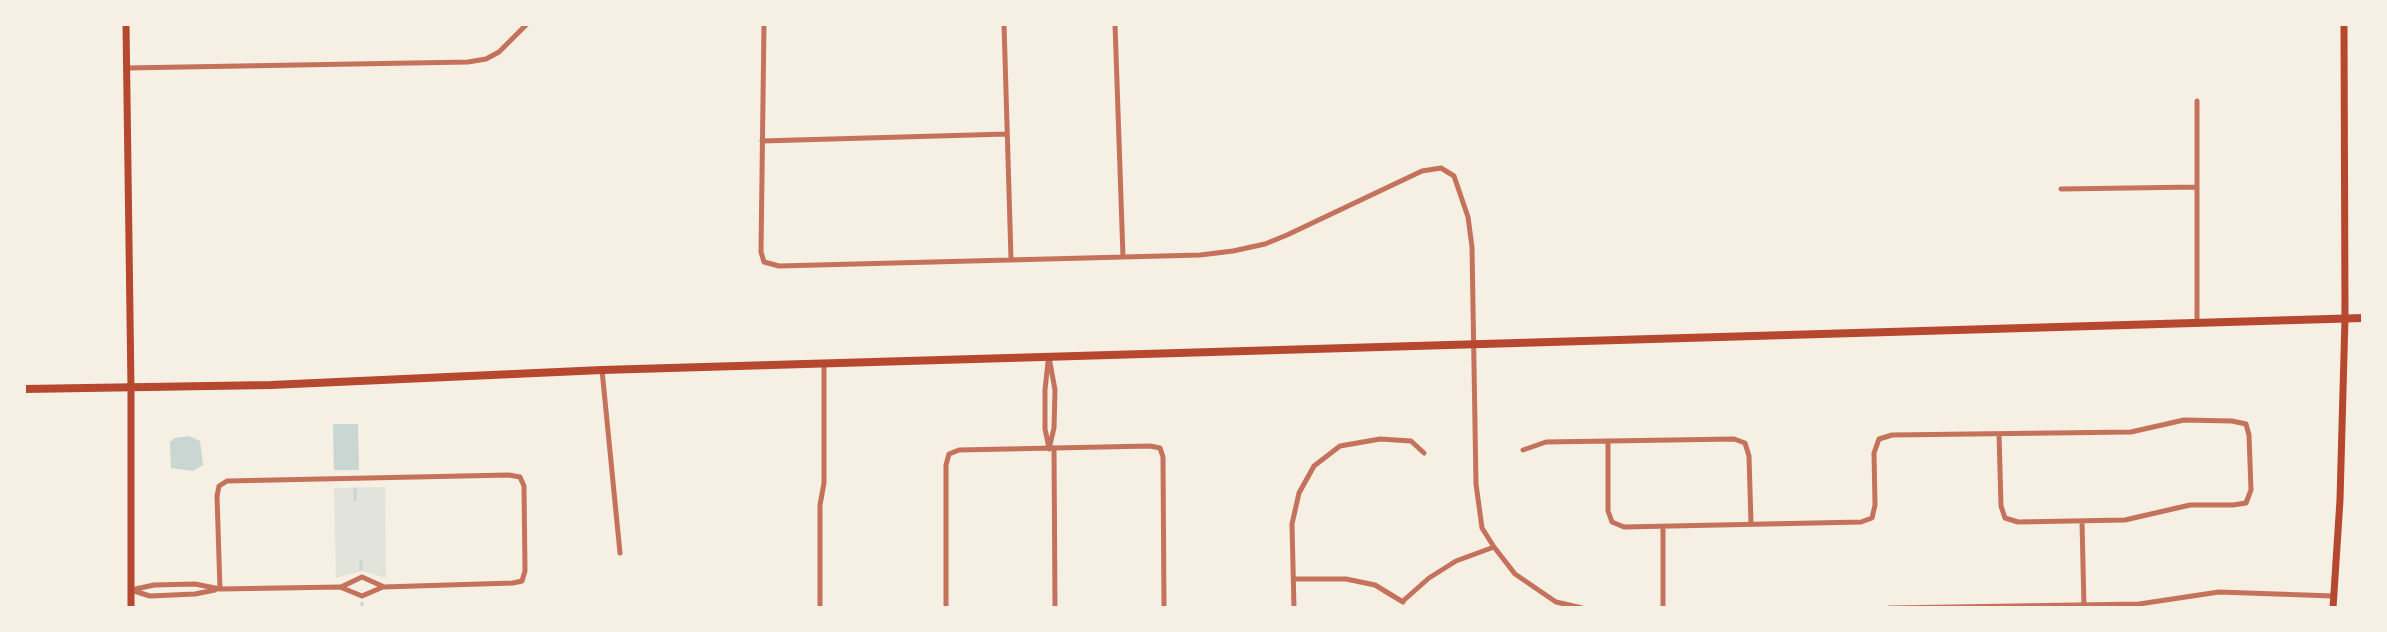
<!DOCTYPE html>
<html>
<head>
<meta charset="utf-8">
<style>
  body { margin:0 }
  #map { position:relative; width:2387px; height:632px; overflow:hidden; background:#f6efe4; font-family:Mulish,sans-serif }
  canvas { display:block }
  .frame { position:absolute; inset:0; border:26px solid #f6efe4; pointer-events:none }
</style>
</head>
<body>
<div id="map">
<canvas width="2387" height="632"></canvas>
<div class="frame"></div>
</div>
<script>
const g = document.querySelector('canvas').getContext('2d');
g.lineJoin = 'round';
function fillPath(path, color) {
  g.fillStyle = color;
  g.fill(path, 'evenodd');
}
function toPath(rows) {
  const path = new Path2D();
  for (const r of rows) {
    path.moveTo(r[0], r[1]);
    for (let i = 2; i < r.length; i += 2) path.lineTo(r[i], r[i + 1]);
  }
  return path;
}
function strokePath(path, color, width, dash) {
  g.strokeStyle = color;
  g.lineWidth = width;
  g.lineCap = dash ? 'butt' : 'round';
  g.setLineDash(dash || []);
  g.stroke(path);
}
fillPath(toPath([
  [385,487,386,578,362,571,336,578,334,488]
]), '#e2e4dc');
fillPath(toPath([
  [333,424,358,424,359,470,334,470],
  [189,436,200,441,203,465,193,471,171,468,170,442,175,438]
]), '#c9d6d2');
strokePath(toPath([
  [355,489,355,500],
  [361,561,361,569],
  [362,603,362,608]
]), '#c9d6d2', 3);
strokePath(toPath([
  [764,24,761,252,764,262,779,266,1200,255,1233,251,1265,244,1287,235,1422,171,1441,168,1454,176,1468,217,1472,247,1476,484,1482,528,1494,547,1515,574,1556,602,1582,608],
  [1004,24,1011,259],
  [1115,24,1123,257],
  [126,68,468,62,486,59,499,52,527,24],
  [2197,101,2197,322],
  [762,141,1007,134],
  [2061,189,2197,187],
  [1049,357,1055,390,1054,428,1049,449],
  [1048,362,1045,390,1045,429,1049,448],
  [602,370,620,553],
  [1608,441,1608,511,1612,522,1624,527,1861,522,1872,518,1875,505,1874,453,1879,439,1892,435,2131,432,2184,420,2232,421,2246,424,2249,435,2251,490,2246,503,2233,505,2190,505,2125,520,2018,522,2005,518,2001,506,1999,434],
  [1054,448,1055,608],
  [1523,450,1546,442,1734,439,1745,443,1749,456,1751,523],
  [2082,521,2084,607],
  [1294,579,1346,579,1375,585,1403,602],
  [341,587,362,577,382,586],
  [131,590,154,585,195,584,220,589,340,587,362,596,383,587,513,583,522,581,525,571,524,486,520,477,509,475,227,481,219,486,217,496,220,589],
  [134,591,150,596,195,594,215,590],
  [1403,601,1429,578,1456,561,1494,547],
  [820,608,820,505,824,483,824,364],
  [946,608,946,465,949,454,959,450,1150,446,1160,448,1163,457,1164,608],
  [1294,608,1292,524,1299,493,1314,466,1340,446,1380,439,1411,441,1424,453],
  [1663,608,1663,527],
  [1889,608,2139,604,2219,592,2333,596]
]), '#c5725c', 5);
strokePath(toPath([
  [126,24,131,389,131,608],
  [2333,608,2340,500,2345,318,2344,24]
]), '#b5482f', 7);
strokePath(toPath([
  [24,389,271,385,602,370,2363,318]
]), '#b5482f', 8);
</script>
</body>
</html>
